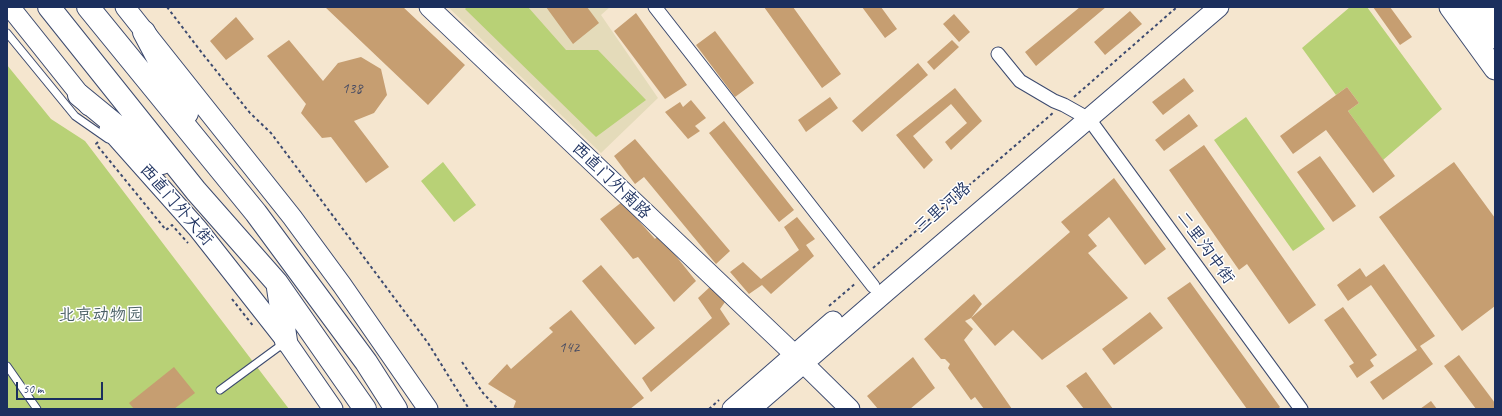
<!DOCTYPE html>
<html>
<head>
<meta charset="utf-8">
<style>
  body { margin:0 }
  #map { position:relative; width:1502px; height:416px; overflow:hidden; background:#f5e6cf; font-family:Caveat,sans-serif }
  canvas { display:block }
  .frame { position:absolute; inset:0; border:8px solid #1b2f5e; pointer-events:none }
  .scale { position:absolute; left:16px; top:382px; width:87px; height:18px; box-sizing:border-box; border:2px solid #1b2f5e; border-top:0; padding-left:5px; font-size:12px; line-height:14px; white-space:nowrap; color:#1b2f5e; -webkit-text-stroke:3px #fff; paint-order:stroke }
</style>
</head>
<body>
<div id="map">
<canvas width="1502" height="416"></canvas>
<div class="frame"></div>
<div class="scale">50 m</div>
</div>
<script>
const g = document.querySelector('canvas').getContext('2d');
g.lineJoin = 'round';
function fillPath(path, color) {
  g.fillStyle = color;
  g.fill(path, 'evenodd');
}
function toPath(rows) {
  const path = new Path2D();
  for (const r of rows) {
    path.moveTo(r[0], r[1]);
    for (let i = 2; i < r.length; i += 2) path.lineTo(r[i], r[i + 1]);
  }
  return path;
}
function strokePath(path, color, width, dash) {
  g.strokeStyle = color;
  g.lineWidth = width;
  g.lineCap = dash ? 'butt' : 'round';
  g.setLineDash(dash || []);
  g.stroke(path);
}
function drawText(font, color, halo, rows, align = 'center') {
  g.font = font + ' Caveat,"LXGW WenKai TC",sans-serif';
  g.lineWidth = 3;
  g.setLineDash([]);
  g.textBaseline = 'middle';
  g.strokeStyle = halo;
  g.fillStyle = color;
  for (const [text, x, y, turn = 0] of rows) {
    g.save();
    g.translate(x, y);
    g.rotate((+turn || 0) * Math.PI / 180);
    g.textAlign = isNaN(turn) ? turn : align;
    if (halo) g.strokeText(text, 0, 0);
    g.fillText(text, 0, 0);
    g.restore();
  }
}
fillPath(toPath([
  [448,7,610,7,601,15,658,98,601,153]
]), '#e4dbba');
fillPath(toPath([
  [467,7,528,7,566,50,598,50,646,100,596,137,465,9],
  [1350,7,1367,7,1442,109,1383,160,1348,111,1359,103,1347,87,1336,95,1302,48],
  [7,65,51,119,85,141,289,409,7,409],
  [1246,117,1325,229,1293,251,1214,140],
  [443,162,476,205,454,222,421,181]
]), '#b8d176');
fillPath(toPath([
  [325,7,403,7,465,65,428,105],
  [546,7,587,7,599,23,573,44],
  [764,7,793,7,841,74,822,88],
  [862,7,881,7,897,29,885,38],
  [1080,7,1106,7,1036,66,1025,52],
  [1373,7,1390,7,1412,37,1400,45],
  [1130,11,1142,24,1105,55,1094,42],
  [636,13,687,85,665,99,614,31],
  [954,14,970,32,959,42,943,24],
  [236,17,254,39,226,60,210,41],
  [715,31,754,83,735,97,696,45],
  [289,40,323,81,338,63,361,57,381,69,387,95,374,113,354,121,389,167,366,183,331,137,322,138,301,113,306,104,267,56],
  [952,40,959,47,934,70,927,62],
  [918,63,928,75,862,132,852,121],
  [1184,78,1194,91,1163,115,1152,102],
  [1347,87,1359,103,1348,111,1395,176,1373,193,1326,130,1293,154,1280,136],
  [955,88,982,121,951,150,945,142,967,123,951,104,913,136,933,160,924,169,896,135],
  [830,97,838,108,806,132,798,120],
  [691,100,706,118,695,126,700,131,688,139,665,112,680,102,683,107],
  [1189,114,1198,126,1164,151,1155,140],
  [724,121,794,210,779,222,709,133],
  [635,139,730,251,716,264,644,177,635,184,614,156],
  [1204,145,1316,305,1289,324,1247,264,1239,270,1169,170],
  [1320,156,1356,206,1333,222,1297,172],
  [1454,162,1495,218,1495,306,1462,331,1379,217],
  [1114,178,1166,249,1145,265,1109,217,1088,235,1097,246,1088,253,1128,298,1042,360,1013,330,995,346,971,318,1070,232,1061,222],
  [622,202,655,239,659,235,696,281,674,302,638,257,633,259,600,219],
  [797,217,815,239,806,245,814,256,771,294,762,285,749,294,730,272,743,262,761,279,799,250,784,227],
  [1384,264,1435,336,1420,346,1433,364,1383,400,1370,382,1417,350,1371,285,1348,301,1337,285,1360,268,1366,277],
  [601,265,655,328,635,345,582,281],
  [1190,282,1280,407,1278,409,1247,409,1167,298],
  [711,286,725,302,720,309,730,324,651,392,642,378,712,318,698,298],
  [974,294,982,304,971,318,965,321,973,329,964,340,1012,409,984,409,975,397,971,400,948,368,950,364,945,359,941,359,924,339],
  [1343,307,1377,355,1370,360,1374,366,1357,378,1349,366,1354,363,1324,320],
  [571,310,644,398,630,409,513,409,516,401,488,384,507,364,511,369,553,332,549,328],
  [1150,312,1163,328,1114,365,1102,349],
  [1459,355,1495,403,1495,409,1476,409,1444,366],
  [913,357,935,388,910,409,878,409,867,396],
  [174,367,195,393,174,409,134,409,129,403],
  [1086,372,1113,409,1084,409,1066,386],
  [1431,401,1437,409,1420,409]
]), '#c69e71');
const lane = toPath([
  [7,33,75,116,108,139],
  [7,366,37,409],
  [220,390,284,343]
]);
const street = toPath([
  [655,7,873,286],
  [998,54,1020,81,1054,101,1064,105,1089,119,1301,409]
]);
const secondary = toPath([
  [10,7,89,106],
  [125,7,292,217,342,285,428,409],
  [429,7,794,354,850,409],
  [1492,7,1495,11],
  [109,129,198,229,286,341,333,409],
  [732,409,833,321],
  [751,409,887,291,1219,7]
]);
const primary = toPath([
  [1450,7,1495,69],
  [1473,7,1495,38]
]);
const highway = toPath([
  [49,7,196,191,277,283,365,409],
  [88,7,256,213,366,362,396,409],
  [144,32,187,113],
  [79,95,162,163],
  [278,288,286,341]
]);
strokePath(lane, '#3c4a6f', 9);
strokePath(street, '#3c4a6f', 15);
strokePath(secondary, '#3c4a6f', 21);
strokePath(primary, '#3c4a6f', 23);
strokePath(highway, '#3c4a6f', 24);
strokePath(toPath([
  [167,7,202,53,250,113,271,133,428,343,469,409],
  [1074,97,1177,7],
  [98,142,96,144,166,230,172,225,188,243],
  [873,268,1053,113],
  [232,299,254,327],
  [829,306,856,283],
  [462,362,483,393,498,409],
  [709,409,719,400]
]), '#3c4a6f', 2, [3, 3]);
strokePath(lane, '#fff', 7);
strokePath(street, '#fff', 13);
strokePath(secondary, '#fff', 19);
strokePath(primary, '#fff', 21);
strokePath(highway, '#fff', 22);
drawText('15px', '#464b63', null, [
  ["138",352,89],
  ["142",569,348]
]);
drawText('17px', '#1b2f5e', '#fff', [
  ["西直门外南路",611,181,44],
  ["西直门外大街",176,205,49],
  ["三里河路",943,208,-41],
  ["二里沟中街",1205,248,54]
]);
drawText('17px', '#4a6065', '#fff', [
  ["北京动物园",101,316]
]);
</script>
</body>
</html>
